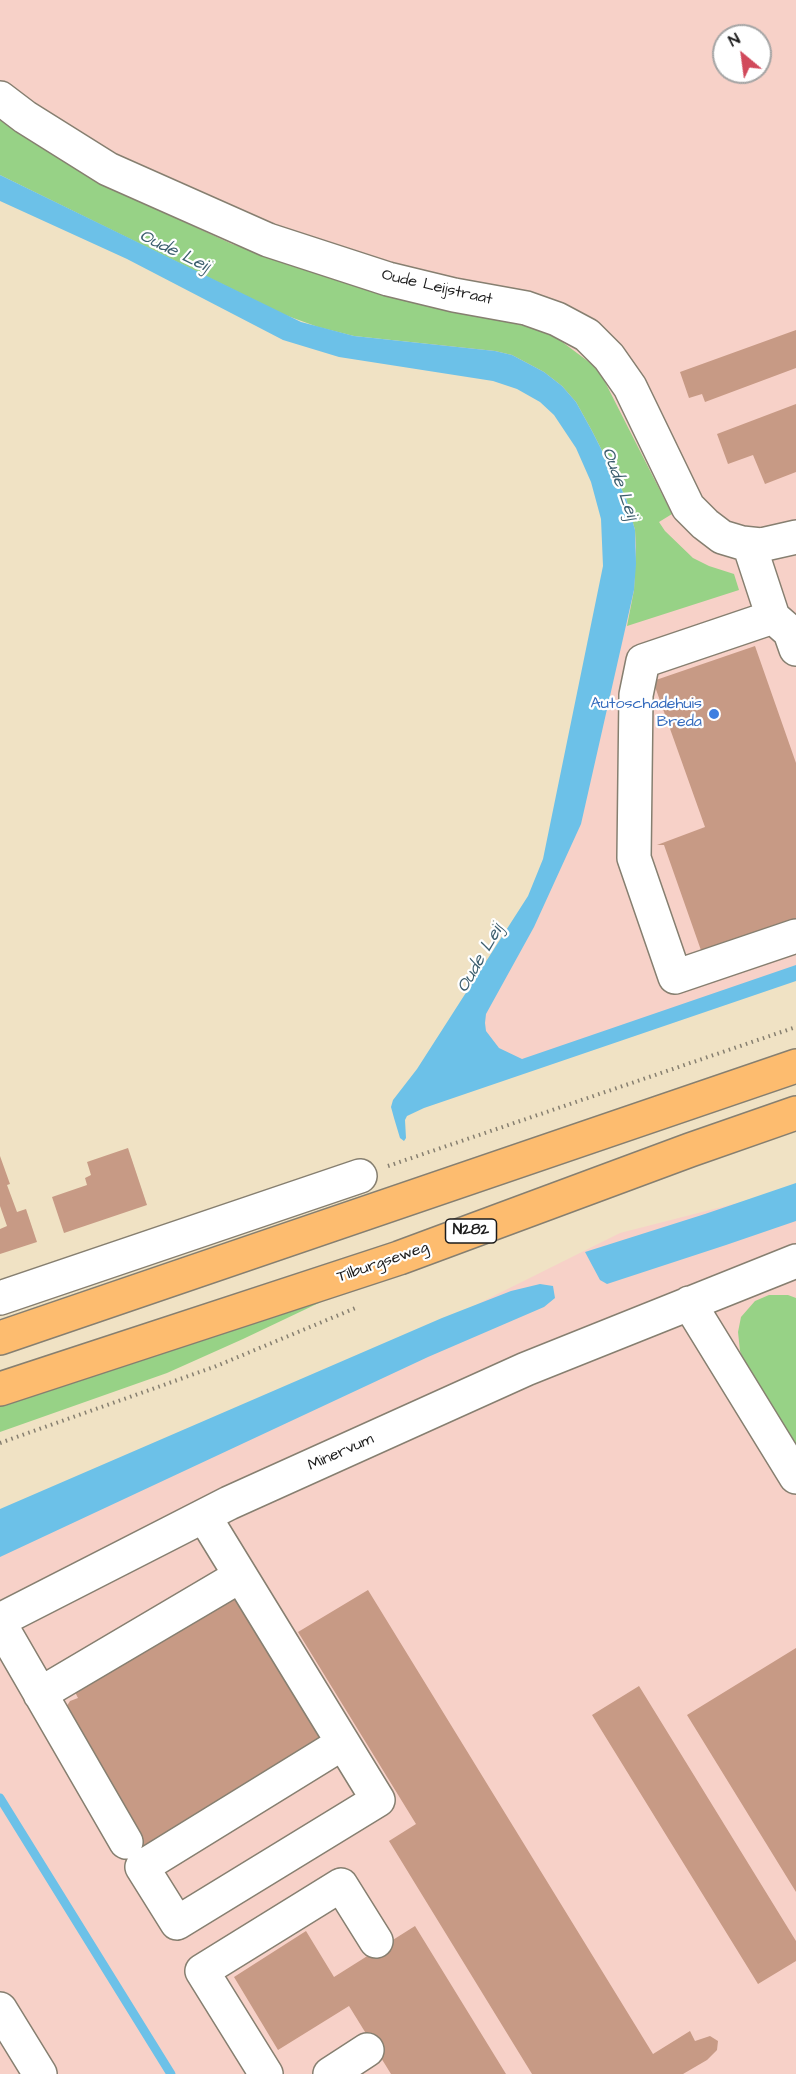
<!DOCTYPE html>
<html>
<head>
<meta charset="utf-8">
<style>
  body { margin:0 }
  #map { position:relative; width:796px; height:2074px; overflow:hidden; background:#f0e2c4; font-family:"Architects Daughter",sans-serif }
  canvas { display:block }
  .north { position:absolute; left:712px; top:24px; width:60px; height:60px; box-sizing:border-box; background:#fff; border:2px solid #a4a4a4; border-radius:50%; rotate:331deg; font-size:16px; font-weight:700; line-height:24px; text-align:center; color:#1c1c1c }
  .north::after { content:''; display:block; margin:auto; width:21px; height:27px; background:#d1495b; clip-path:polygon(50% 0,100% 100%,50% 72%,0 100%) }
</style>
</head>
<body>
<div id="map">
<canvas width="796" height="2074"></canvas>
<div class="north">N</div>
</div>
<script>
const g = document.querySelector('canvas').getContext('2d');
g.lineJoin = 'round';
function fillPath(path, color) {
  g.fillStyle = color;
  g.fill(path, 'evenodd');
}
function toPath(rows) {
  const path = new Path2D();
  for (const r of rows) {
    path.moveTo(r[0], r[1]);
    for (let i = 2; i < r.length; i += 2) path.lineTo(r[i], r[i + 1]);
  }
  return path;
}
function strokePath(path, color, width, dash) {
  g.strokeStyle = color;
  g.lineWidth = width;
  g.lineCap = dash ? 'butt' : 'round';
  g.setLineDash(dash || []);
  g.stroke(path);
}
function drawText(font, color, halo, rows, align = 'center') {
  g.font = font + ' "Architects Daughter",sans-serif';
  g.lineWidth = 4.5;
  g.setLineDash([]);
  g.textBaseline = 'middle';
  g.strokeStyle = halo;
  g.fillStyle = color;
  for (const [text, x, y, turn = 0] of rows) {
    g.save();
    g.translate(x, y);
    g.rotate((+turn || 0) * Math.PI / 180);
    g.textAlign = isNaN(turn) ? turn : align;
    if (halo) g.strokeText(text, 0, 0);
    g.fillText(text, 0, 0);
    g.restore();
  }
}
fillPath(toPath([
  [0,0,796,0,796,968,478,1077,466,1035,534,916,626,498,592,431,576,402,0,175],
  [724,36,760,36,760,72,724,72],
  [796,1188,796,2074,0,2074,0,1542,620,1233]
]), '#f7d1c8');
fillPath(toPath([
  [0,120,55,156,113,189,232,244,353,284,533,328,557,338,593,365,604,380,672,514,659,522,665,531,693,558,709,566,734,574,739,590,627,626,634,590,636,547,635,530,626,498,592,431,576,402,562,386,544,372,512,355,495,351,354,336,318,327,285,315,0,175],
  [344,1291,243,1339,167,1373,0,1432,0,1404],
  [769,1295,788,1295,796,1298,796,1449,748,1370,740,1351,738,1332,741,1317,755,1301]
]), '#97d286');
fillPath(toPath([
  [0,175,301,322,354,336,495,351,512,355,544,372,562,386,576,402,592,431,626,498,635,530,636,564,634,590,581,824,534,927,486,1014,485,1023,486,1031,499,1048,522,1059,796,965,796,981,424,1108,407,1116,405,1120,406,1138,404,1141,400,1138,394,1118,391,1107,393,1100,417,1069,528,896,543,859,603,566,601,519,591,482,576,448,554,415,540,402,517,389,493,381,339,357,283,340,127,259,0,201],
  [796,1183,796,1221,726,1245,607,1284,600,1280,585,1252,705,1214],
  [540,1284,553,1286,555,1298,544,1307,428,1357,0,1557,0,1509,442,1318,511,1291]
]), '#6cc1e8');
strokePath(toPath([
  [0,1798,171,2074]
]), '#6cc1e8', 9);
fillPath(toPath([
  [796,330,796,368,705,402,702,394,689,398,680,372],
  [796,404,796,472,765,484,753,455,728,464,717,434],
  [755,646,796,763,796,925,703,956,664,845,657,845,705,827,653,681],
  [128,1148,147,1205,64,1233,52,1197,87,1185,85,1178,91,1175,87,1162],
  [0,1156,10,1184,7,1185,17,1212,26,1209,37,1242,0,1254,0,1229,7,1226,0,1206],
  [368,1590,653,2054,690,2031,695,2041,710,2036,718,2041,717,2050,707,2060,683,2074,532,2074,389,1841,416,1824,298,1632],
  [239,1592,328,1734,142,1848,67,1726,65,1709,70,1701,78,1698,75,1692],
  [796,1648,796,1892,687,1715],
  [639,1686,796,1941,796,1961,758,1984,592,1715],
  [415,1926,506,2074,391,2074,349,2006,278,2050,234,1977,306,1931,334,1977]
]), '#c79a85');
const minor = toPath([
  [0,98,25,117,108,169,268,240,388,279,454,295,526,308,557,319,587,335,609,357,630,387,688,507,705,524,722,537,742,543,761,545,796,537],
  [749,544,773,617,790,632,796,649],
  [773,617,643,661,636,695,634,858,675,977,796,936],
  [0,1298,360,1176],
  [689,1303,796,1477],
  [204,1516,378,1800,177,1923,142,1867,343,1743],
  [0,1620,229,1503,526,1369,796,1261],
  [0,1624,126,1842],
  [40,1694,240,1576],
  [0,2009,40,2074],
  [266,2074,202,1971,341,1885,376,1941],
  [330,2074,367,2050]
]);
const major = toPath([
  [0,1338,796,1066],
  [0,1389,399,1258,690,1150,796,1113]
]);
strokePath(minor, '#867f70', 36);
strokePath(major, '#867f70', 36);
strokePath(toPath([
  [388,1166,796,1027],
  [0,1443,214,1367,358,1307]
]), '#867f70', 4, [1.5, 4.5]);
strokePath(minor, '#fff', 33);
strokePath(major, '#fdbc6f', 33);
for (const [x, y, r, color] of [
  [714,714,6,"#3f7fe0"]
]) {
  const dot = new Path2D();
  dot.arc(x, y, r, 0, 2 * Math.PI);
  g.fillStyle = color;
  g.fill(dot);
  strokePath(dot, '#fff', 2);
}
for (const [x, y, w] of [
  [471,1231,51]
]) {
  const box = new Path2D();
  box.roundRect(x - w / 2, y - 12, w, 24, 4.5);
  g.fillStyle = '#fff';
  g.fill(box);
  strokePath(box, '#1c1c1c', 1.5);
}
drawText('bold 15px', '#1c1c1c', null, [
  ["N282",471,1231]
]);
drawText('16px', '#1c1c1c', '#fff', [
  ["Oude Leijstraat",437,288,13],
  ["Tilburgseweg",383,1263,-19],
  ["Minervum",341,1453,-24]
]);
drawText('16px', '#366cbe', '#fff', [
  ["Autoschadehuis",702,705],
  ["Breda",702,723]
], 'right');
drawText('italic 18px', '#3c5e6e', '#fff', [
  ["Oude Leij",174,252,26],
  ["Oude Leij",619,484,70],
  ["Oude Leij",481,959,-60]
]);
</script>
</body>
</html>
